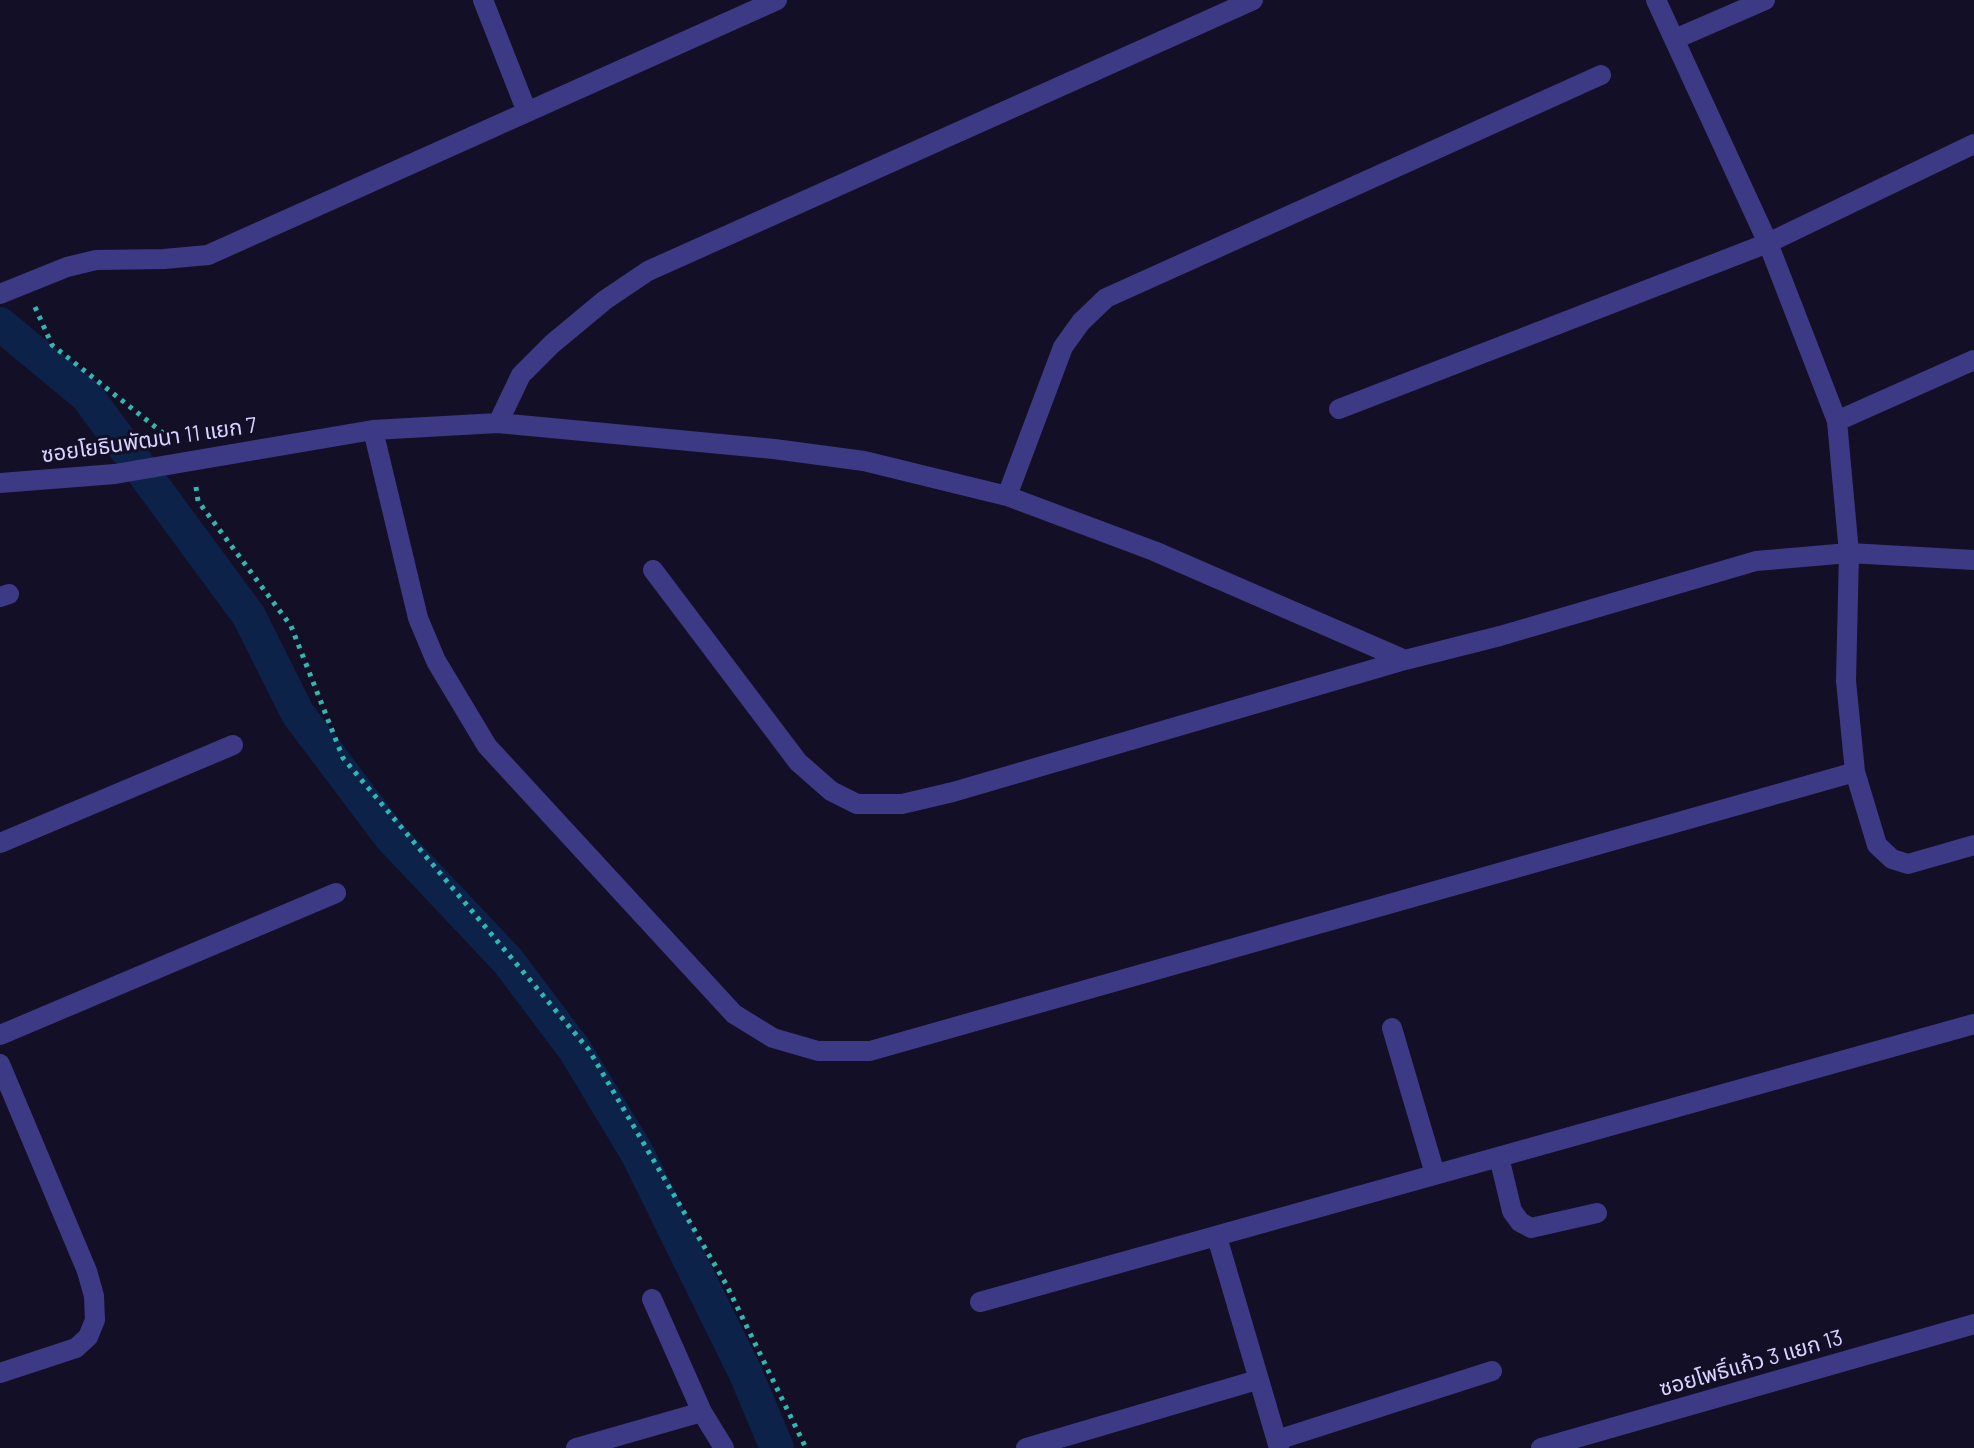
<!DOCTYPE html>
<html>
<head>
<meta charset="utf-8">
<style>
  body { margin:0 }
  canvas { display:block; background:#130f26 }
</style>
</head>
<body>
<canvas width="1974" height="1448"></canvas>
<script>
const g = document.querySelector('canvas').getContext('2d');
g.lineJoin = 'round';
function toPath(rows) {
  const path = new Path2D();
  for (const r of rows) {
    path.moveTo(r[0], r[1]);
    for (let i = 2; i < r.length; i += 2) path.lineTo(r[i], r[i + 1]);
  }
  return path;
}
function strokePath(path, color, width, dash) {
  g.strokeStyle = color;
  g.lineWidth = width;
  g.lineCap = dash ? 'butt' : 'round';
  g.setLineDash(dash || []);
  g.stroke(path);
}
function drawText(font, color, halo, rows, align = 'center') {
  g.font = font + ' Barlow,"Noto Sans Thai",sans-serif';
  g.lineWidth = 6;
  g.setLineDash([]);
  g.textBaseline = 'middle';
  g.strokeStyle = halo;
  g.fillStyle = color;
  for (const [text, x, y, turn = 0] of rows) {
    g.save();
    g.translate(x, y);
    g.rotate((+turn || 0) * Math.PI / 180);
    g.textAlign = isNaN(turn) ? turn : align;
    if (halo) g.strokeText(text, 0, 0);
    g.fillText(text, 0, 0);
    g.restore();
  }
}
strokePath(toPath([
  [0,324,87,396,249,616,298,714,390,836,508,961,575,1050,637,1153,745,1372,777,1448]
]), '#0c2248', 34);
strokePath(toPath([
  [35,307,52,345,168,437],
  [196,487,198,501,291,626,343,758,589,1050,726,1284,806,1448]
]), '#2fb8b0', 5, [4, 6]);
strokePath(toPath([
  [483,0,527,112],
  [1656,0,1768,243,1837,421,1849,553,1846,681,1855,772,1877,845,1892,859,1908,864,1974,845],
  [1675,39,1765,0],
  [0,294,67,267,96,260,164,259,208,255,777,0],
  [1339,409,1768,243,1974,144],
  [1837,421,1974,360],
  [498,423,521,375,552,344,605,300,648,271,1253,0],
  [373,430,418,618,436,661,487,746,734,1014,773,1038,818,1051,870,1051,1855,772],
  [0,483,115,474,373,430,498,423,774,449,864,461,1007,496,1154,551,1405,660],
  [1007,496,1063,347,1081,322,1106,298,1601,75],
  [653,570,798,762,831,791,857,804,902,804,953,792,1405,660,1500,636,1756,561,1849,553,1974,560],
  [0,597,9,594],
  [0,843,233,745],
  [1392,1028,1435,1174],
  [0,1035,336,893],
  [0,1064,87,1271,94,1296,95,1320,88,1337,76,1348,0,1373],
  [1499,1157,1512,1211,1520,1222,1531,1228,1597,1213],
  [1217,1237,1279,1448],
  [652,1299,702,1412,724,1448],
  [980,1302,1974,1024],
  [1277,1440,1492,1371],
  [576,1448,702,1412],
  [1026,1448,1257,1380],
  [1541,1448,1974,1324]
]), '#3d3a85', 20);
drawText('22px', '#d9d4ff', '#130f26', [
  ["ซอยโยธินพัฒนา 11 แยก 7",149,440,-8],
  ["ซอยโพธิ์แก้ว 3 แยก 13",1751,1363,-16]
]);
</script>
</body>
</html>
